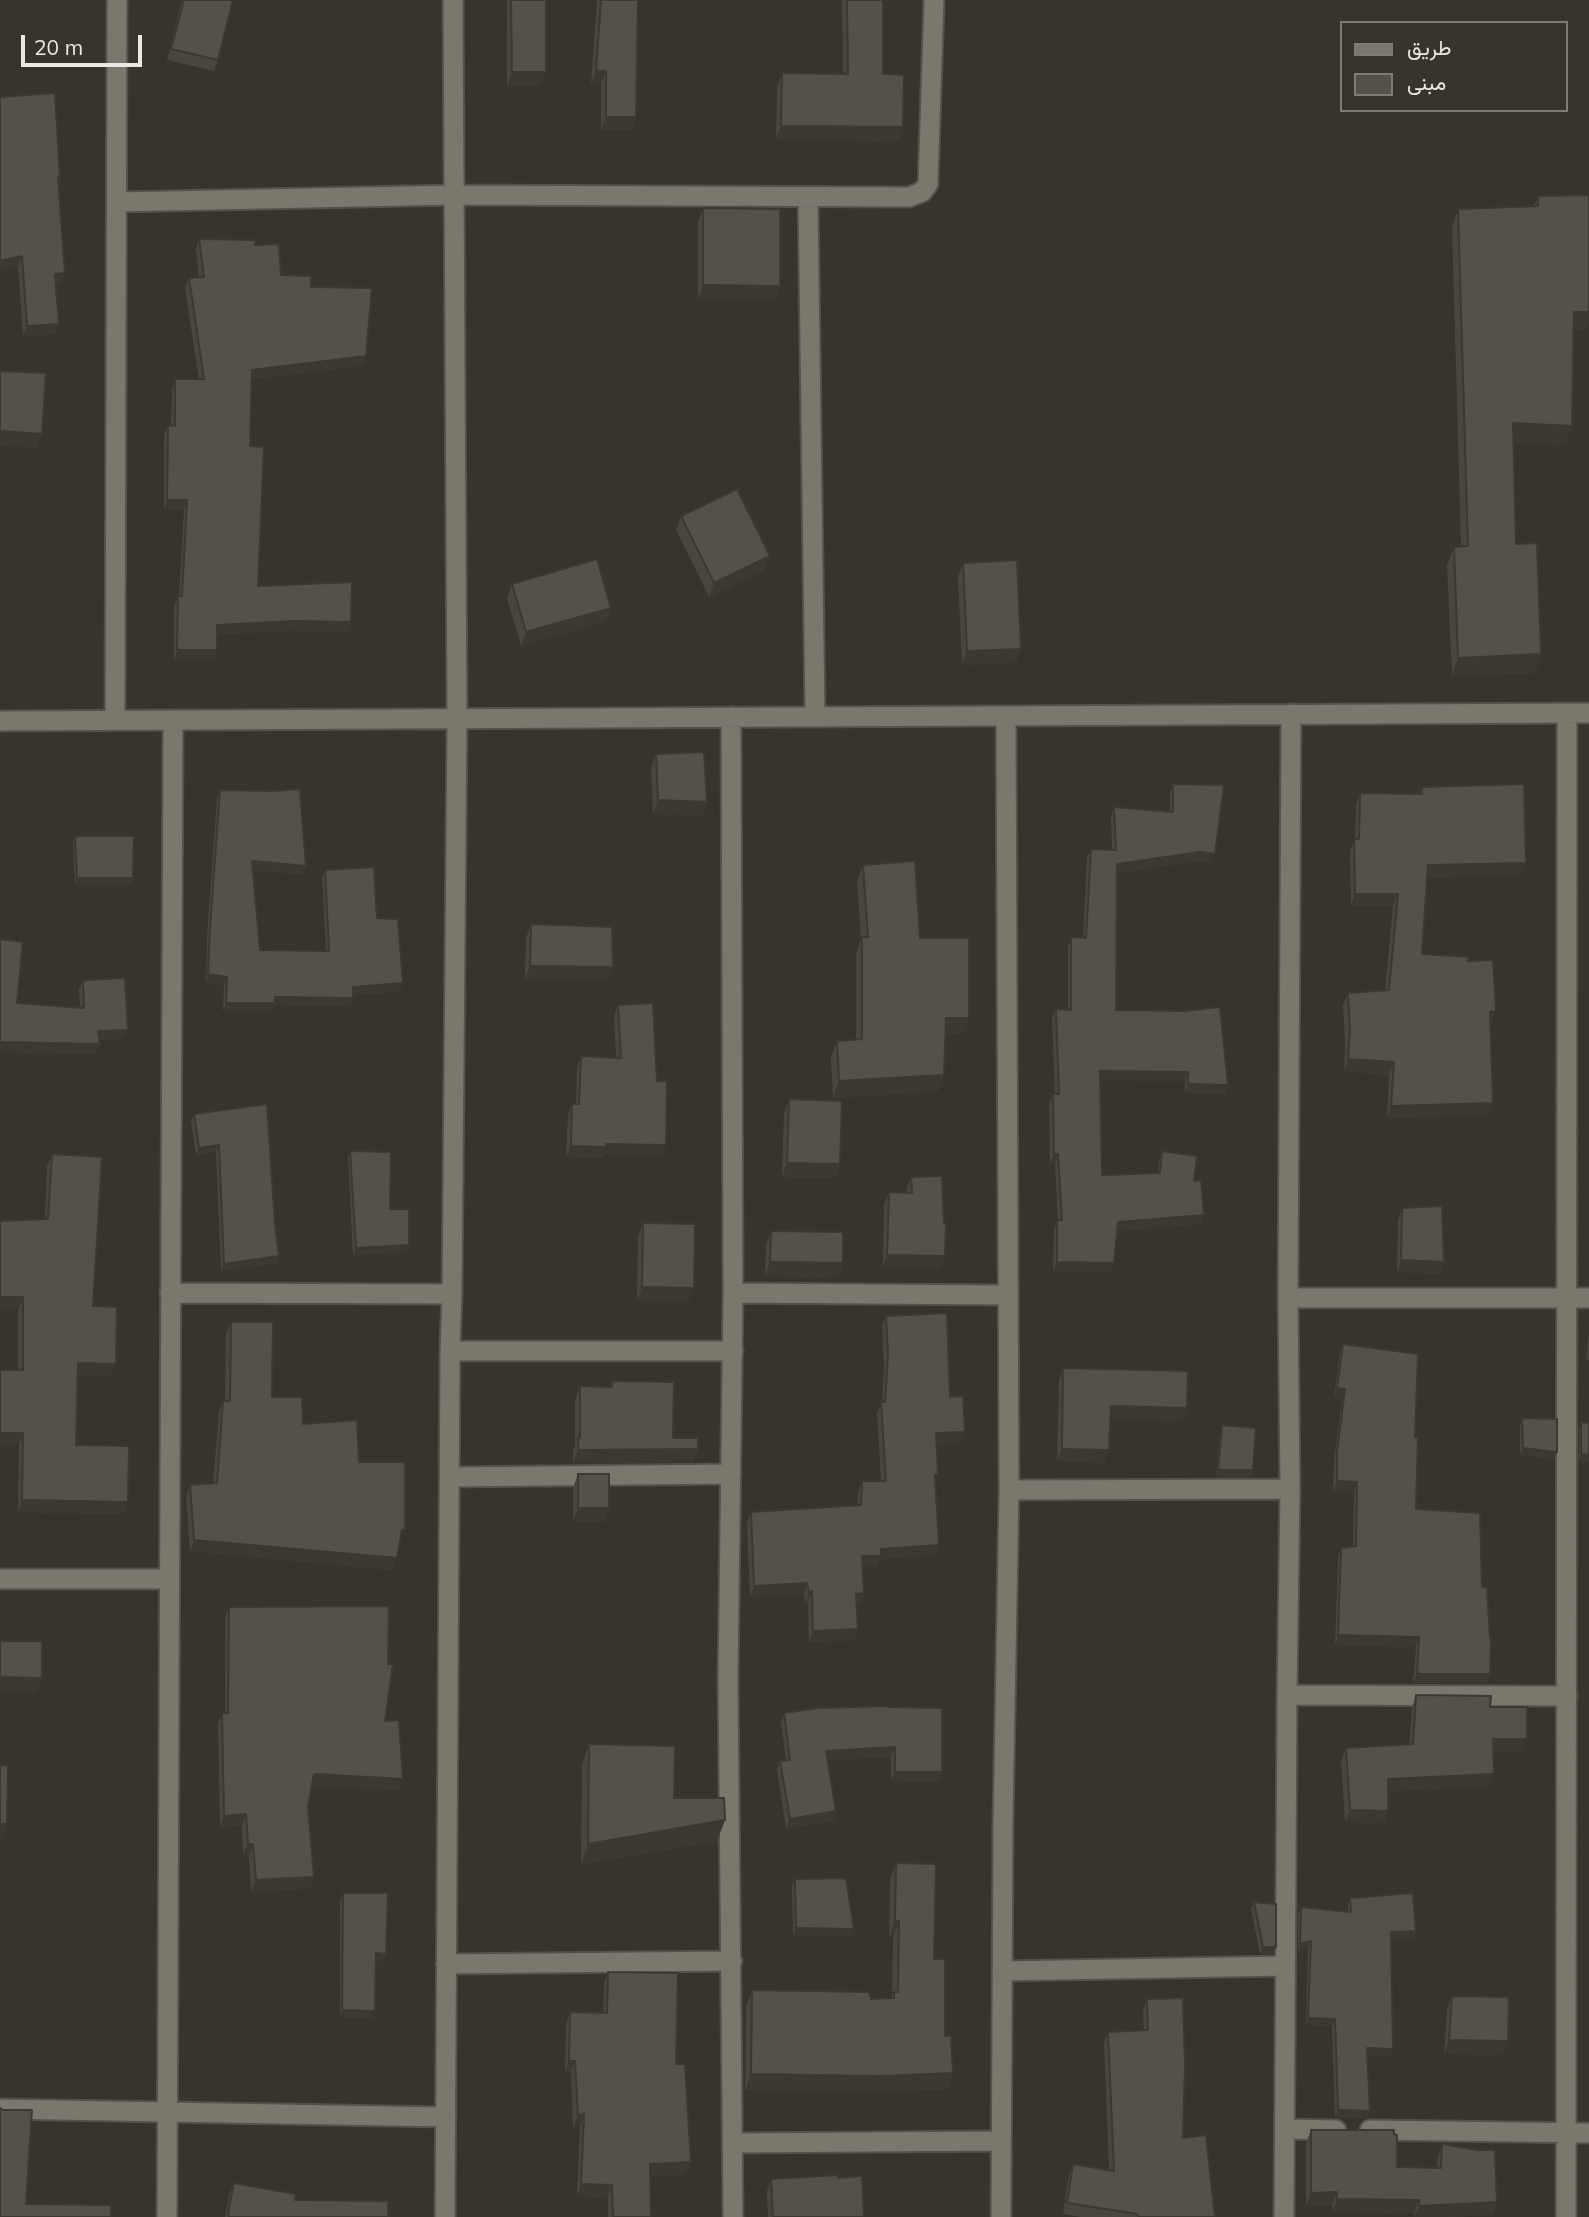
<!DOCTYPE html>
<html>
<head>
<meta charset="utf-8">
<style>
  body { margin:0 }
  #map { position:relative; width:1589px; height:2217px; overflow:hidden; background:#38342b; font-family:Mulish,Vazirmatn,sans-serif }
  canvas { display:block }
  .legend { position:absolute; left:1340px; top:21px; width:228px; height:91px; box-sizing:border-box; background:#38342b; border:2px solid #807c75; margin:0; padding:9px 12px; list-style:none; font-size:21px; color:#ece9e4 }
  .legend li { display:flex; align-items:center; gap:14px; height:35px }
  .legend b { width:35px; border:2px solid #807c75 }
  .scale { position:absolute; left:21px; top:35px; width:121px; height:32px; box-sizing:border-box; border:4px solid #ece9e4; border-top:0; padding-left:9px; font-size:21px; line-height:24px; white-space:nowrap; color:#ece9e4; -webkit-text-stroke:5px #38342b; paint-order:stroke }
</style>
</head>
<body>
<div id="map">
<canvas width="1589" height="2217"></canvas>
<ul class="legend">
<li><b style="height:9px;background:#7b776d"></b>طريق</li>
<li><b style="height:19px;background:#565148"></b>مبنى</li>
</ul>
<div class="scale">20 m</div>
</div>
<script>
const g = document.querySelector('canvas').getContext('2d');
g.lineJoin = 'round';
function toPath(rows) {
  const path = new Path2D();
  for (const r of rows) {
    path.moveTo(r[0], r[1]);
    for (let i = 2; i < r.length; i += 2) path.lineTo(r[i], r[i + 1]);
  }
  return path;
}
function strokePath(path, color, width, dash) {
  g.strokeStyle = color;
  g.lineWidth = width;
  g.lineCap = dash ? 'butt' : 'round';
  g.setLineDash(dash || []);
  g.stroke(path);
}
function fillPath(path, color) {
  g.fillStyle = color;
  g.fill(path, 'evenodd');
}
const minor = toPath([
  [808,197,815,717],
  [117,202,454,195,909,197,922,192,928,184,934,0],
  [731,717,733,1293,728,1679,733,2217],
  [115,720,117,0],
  [0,721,1589,713],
  [170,1293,452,1294],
  [733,1293,1007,1295],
  [1288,1298,1589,1298],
  [450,1351,733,1351],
  [450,1477,731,1474],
  [1009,1490,1290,1489],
  [0,1579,169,1579],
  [1287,1695,1567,1696],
  [446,1964,732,1961],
  [1003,1971,1285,1966],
  [0,2109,446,2117],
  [1285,2129,1336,2130],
  [1370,2130,1589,2133],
  [733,2143,1001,2141],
  [167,2217,173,720],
  [445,2217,450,1351,452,1294,457,718,453,0],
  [1001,2217,1003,1822,1009,1490,1006,716],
  [1284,2217,1287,1695,1290,1489,1288,1298,1291,714],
  [1566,2217,1567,713]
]);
strokePath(minor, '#54514a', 23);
strokePath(minor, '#7b776d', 19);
fillPath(toPath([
  [182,0,233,0,218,60,214,71,167,60],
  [507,0,546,0,541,85,507,86],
  [597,0,638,0,636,117,632,130,601,130,601,84,591,84],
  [842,0,883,0,883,74,898,141,776,139,777,87,782,73,843,74],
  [58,182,62,283,56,284,59,324,55,334,23,336,18,266,0,271],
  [1538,196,1586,330,1574,330,1566,445,1513,442,1516,544,1541,654,1535,673,1452,676,1447,565,1454,547,1461,546,1452,227,1458,209,1534,206],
  [703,208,775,300,698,299,698,222],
  [199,239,255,245,281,275,311,287,366,356,362,366,252,379,250,446,258,586,348,632,290,631,217,634,217,650,213,659,174,660,174,606,179,596,184,510,164,510,164,435,168,425,171,425,172,389,175,379,199,379,185,288,189,278,199,277,196,249],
  [681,516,764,570,709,597,676,530],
  [963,563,1021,649,1016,662,962,665,958,577],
  [512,584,611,608,606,621,521,646,507,598],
  [656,754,707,802,702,816,653,814,651,768],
  [1173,784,1212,863,1196,861,1117,873,1116,1010,1228,1085,1225,1094,1185,1093,1185,1081,1101,1080,1102,1175,1158,1173,1159,1160,1162,1151,1194,1181,1200,1224,1117,1231,1114,1263,1111,1272,1053,1271,1054,1229,1058,1220,1055,1164,1050,1164,1049,1103,1053,1094,1055,1094,1052,1018,1056,1009,1068,1010,1068,947,1071,937,1083,938,1087,858,1091,849,1112,849,1111,816,1114,807,1170,812,1170,793],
  [1422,787,1522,875,1427,877,1422,954,1468,961,1492,1024,1490,1024,1493,1103,1489,1115,1387,1118,1389,1075,1344,1071,1345,1042,1343,1005,1348,993,1385,990,1393,906,1351,906,1350,851,1355,839,1356,805,1360,793,1419,794],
  [220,790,306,866,303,874,253,870,260,950,326,951,322,878,325,870,377,918,400,991,353,995,350,1006,274,1005,272,1011,223,1011,224,985,206,983,207,936,217,798],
  [75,836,133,878,130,885,75,885,73,843],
  [863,865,920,938,963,1034,945,1034,944,1075,938,1091,833,1098,831,1057,837,1041,856,1040,856,954,861,939,857,881],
  [531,924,613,967,608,980,525,979,526,938],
  [0,939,17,1003,80,1007,79,989,83,980,124,1039,99,1040,96,1054,0,1052],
  [618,1005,662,1156,603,1155,602,1158,566,1157,568,1115,572,1104,576,1104,577,1067,581,1056,616,1057,614,1016],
  [789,1099,840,1164,835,1178,782,1177,784,1113],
  [267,1104,277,1263,221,1271,216,1152,196,1155,191,1121,194,1114],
  [350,1151,409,1245,406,1252,353,1255,348,1158],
  [52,1154,111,1376,77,1375,76,1445,123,1514,18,1512,19,1445,0,1445,18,1370,18,1309,45,1219,47,1166],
  [911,1177,945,1256,941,1268,883,1266,884,1204,889,1192,907,1192,907,1188],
  [1402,1208,1444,1262,1440,1274,1397,1272,1398,1221],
  [643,1223,689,1301,637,1301,638,1237],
  [771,1231,843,1263,838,1277,765,1276,766,1245],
  [886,1316,950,1397,965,1432,961,1442,936,1444,935,1484,939,1545,936,1555,880,1559,877,1567,862,1567,864,1593,860,1604,857,1604,858,1629,854,1640,809,1642,808,1602,805,1603,804,1594,750,1597,747,1523,751,1512,857,1505,858,1492,862,1481,881,1481,877,1413,882,1402,884,1365,882,1327],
  [231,1322,272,1397,303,1424,359,1462,401,1542,392,1570,190,1551,186,1496,190,1485,213,1483,219,1412,223,1401,225,1401,226,1334],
  [1589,1334,1589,1360,1586,1359],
  [1343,1344,1415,1437,1416,1509,1482,1587,1490,1674,1487,1683,1413,1683,1416,1647,1335,1645,1338,1558,1341,1548,1353,1547,1354,1491,1333,1491,1334,1461,1342,1399,1334,1398,1340,1353],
  [1063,1368,1182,1421,1110,1419,1104,1463,1057,1461,1059,1381],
  [612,1381,673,1438,698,1449,693,1462,573,1463,573,1451,575,1445,575,1400,580,1386,610,1387],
  [1522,1418,1557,1452,1554,1459,1520,1455,1520,1426],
  [1581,1422,1589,1462,1579,1461,1579,1429],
  [1222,1425,1253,1470,1251,1477,1216,1477,1220,1432],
  [578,1474,609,1508,604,1522,573,1521,573,1488],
  [229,1607,385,1721,399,1790,312,1786,308,1806,310,1888,251,1892,249,1855,243,1855,242,1825,220,1827,218,1724,222,1713,225,1713,225,1618],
  [1416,1695,1490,1707,1522,1752,1493,1752,1490,1786,1388,1791,1388,1811,1384,1823,1345,1822,1341,1760,1346,1748,1409,1745,1412,1708],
  [889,1707,942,1772,938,1782,891,1781,891,1757,828,1760,836,1811,833,1821,786,1829,777,1770,780,1761,786,1760,781,1723,784,1713],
  [589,1744,674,1798,725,1820,717,1841,581,1864,582,1765],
  [896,1863,934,1959,945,2036,953,2073,948,2089,875,2092,745,2091,746,2007,752,1990,871,1999,892,1998,893,1937,889,1937,890,1879],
  [795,1879,852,1936,793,1935,792,1886],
  [343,1893,386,1954,384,1961,376,1960,375,2011,373,2018,340,2017,340,1900],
  [1350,1898,1416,1931,1413,1938,1391,1939,1393,2049,1390,2056,1367,2055,1368,2118,1335,2117,1332,2026,1306,2025,1308,1948,1298,1951,1298,1914,1301,1907,1348,1912,1348,1905],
  [1254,1902,1273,1954,1260,1954,1251,1909],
  [608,1972,676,2064,686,2174,650,2176,651,2217,608,2217,608,2197,577,2196,580,2126,573,2127,571,2073,565,2073,566,2024,570,2012,603,2013,604,1984],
  [1452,1996,1508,2041,1503,2055,1444,2054,1447,2010],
  [1147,1999,1183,2138,1215,2217,1081,2217,1063,2214,1069,2175,1073,2164,1109,2170,1104,2043,1108,2032,1144,2031,1143,2011],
  [1311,2130,1397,2167,1437,2168,1438,2157,1442,2144,1493,2215,1447,2217,1414,2217,1414,2213,1333,2212,1332,2205,1306,2206,1306,2143],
  [838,2178,864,2217,768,2217,767,2191,771,2179],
  [234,2183,295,2200,388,2217,225,2217,229,2195]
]), '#4a463e');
fillPath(toPath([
  [596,71,606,71,601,84,591,84],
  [512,72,546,72,541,85,507,86],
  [606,117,636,117,632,130,601,130],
  [781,126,903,127,898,141,776,139],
  [22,256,18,266,0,271,0,261],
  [65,273,62,283,52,284,55,274],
  [703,285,780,286,775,300,698,299],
  [1574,312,1589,312,1589,322,1586,330,1568,330],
  [59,324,55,334,23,336,27,326],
  [366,356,362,366,248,380,252,370],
  [1513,423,1572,426,1566,445,1506,442],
  [0,431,42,434,37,448,0,446],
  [167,500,187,500,184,510,164,510],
  [770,556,764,570,709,597,714,583],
  [611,608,606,621,521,646,526,632],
  [294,621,351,622,348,632,290,631,213,635,217,625],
  [1021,649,1016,662,962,665,967,651],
  [177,650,217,650,213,659,174,660],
  [1541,654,1535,673,1452,676,1458,658],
  [658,800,707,802,702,816,653,814],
  [1200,852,1215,854,1212,863,1196,861,1114,873,1117,864],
  [252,861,306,866,303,874,249,869],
  [1526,863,1522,875,1423,877,1428,865],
  [77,878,133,878,130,885,75,885],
  [1355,894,1398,894,1393,906,1351,906],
  [530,966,613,967,608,980,525,979],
  [208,974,227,977,224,985,206,983],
  [403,983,400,991,350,995,353,987],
  [275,997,353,998,350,1006,274,1005,272,1011,223,1011,226,1003],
  [1496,1011,1492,1024,1485,1024,1490,1012],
  [946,1018,969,1018,963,1034,940,1034],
  [128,1030,124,1039,95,1040,98,1031],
  [0,1042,100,1044,96,1054,0,1052],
  [1348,1059,1394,1062,1389,1075,1344,1071],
  [1100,1071,1188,1072,1185,1081,1097,1080],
  [944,1075,938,1091,833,1098,839,1081],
  [1188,1084,1228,1085,1225,1094,1185,1093],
  [1493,1103,1489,1115,1387,1118,1391,1106],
  [606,1144,666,1145,662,1156,603,1155,602,1158,566,1157,571,1146],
  [219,1145,216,1152,196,1155,199,1148],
  [1054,1154,1058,1154,1055,1164,1050,1164],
  [787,1163,840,1164,835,1178,782,1177],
  [1204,1215,1200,1224,1115,1231,1118,1222],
  [409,1245,406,1252,353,1255,356,1248],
  [887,1255,945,1256,941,1268,883,1266],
  [279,1256,277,1263,221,1271,224,1264],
  [1401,1260,1444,1262,1440,1274,1397,1272],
  [770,1262,843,1263,838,1277,765,1276],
  [1057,1262,1114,1263,1111,1272,1053,1271],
  [642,1287,694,1288,689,1301,637,1301],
  [0,1297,23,1297,18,1309,0,1309],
  [78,1363,116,1364,111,1376,73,1375],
  [1337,1388,1345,1389,1342,1399,1334,1398],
  [1111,1406,1187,1408,1182,1421,1106,1419],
  [965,1432,961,1442,932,1444,936,1433],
  [0,1433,23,1433,19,1445,0,1445],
  [1523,1448,1557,1452,1554,1459,1520,1455],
  [698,1449,693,1462,573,1463,578,1450],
  [1062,1449,1109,1450,1104,1463,1057,1461],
  [1581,1454,1589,1455,1589,1462,1579,1461],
  [1218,1470,1253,1470,1251,1477,1216,1477],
  [1337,1481,1357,1482,1354,1491,1333,1491],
  [22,1500,128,1502,123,1514,18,1512],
  [578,1508,609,1508,604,1522,573,1521],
  [194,1540,397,1558,392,1570,190,1551],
  [939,1545,936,1555,880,1559,877,1567,858,1567,862,1556,881,1549],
  [807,1583,804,1594,750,1597,754,1586],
  [812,1591,808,1602,805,1603,809,1592],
  [864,1593,860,1604,852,1605,856,1594],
  [858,1629,854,1640,809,1642,813,1631],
  [1338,1635,1419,1637,1416,1647,1335,1645],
  [1417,1674,1490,1674,1487,1683,1413,1683],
  [0,1677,42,1678,37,1692,0,1691],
  [1493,1739,1527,1739,1522,1752,1488,1752],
  [895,1747,891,1757,823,1761,826,1751],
  [895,1772,942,1772,938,1782,891,1781],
  [314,1774,403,1779,399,1790,310,1786],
  [1494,1774,1490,1786,1384,1791,1388,1779],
  [1350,1810,1388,1811,1384,1823,1345,1822],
  [836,1811,833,1821,786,1829,790,1819],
  [246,1814,242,1825,220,1827,224,1816],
  [725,1820,717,1841,581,1864,588,1844],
  [0,1824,7,1824,2,1838,0,1838],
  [248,1844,253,1844,249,1855,243,1855],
  [314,1877,310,1888,251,1892,256,1880],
  [895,1921,899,1921,893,1937,889,1937],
  [796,1928,854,1929,852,1936,793,1935],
  [1416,1931,1413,1938,1388,1939,1391,1932],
  [1311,1941,1308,1948,1298,1951,1300,1944],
  [1263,1947,1276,1947,1273,1954,1260,1954],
  [376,1953,386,1954,384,1961,373,1960],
  [342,2010,375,2011,373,2018,340,2017],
  [1308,2018,1335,2019,1332,2026,1306,2025],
  [1449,2040,1508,2041,1503,2055,1444,2054],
  [1367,2048,1393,2049,1390,2056,1364,2055],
  [569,2061,575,2061,571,2073,565,2073],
  [953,2073,948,2089,875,2092,745,2091,751,2074],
  [1338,2110,1370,2111,1368,2118,1335,2117],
  [584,2114,580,2126,573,2127,578,2115],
  [691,2162,686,2174,645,2176,650,2164],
  [581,2184,612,2185,608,2197,577,2196],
  [1337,2192,1332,2205,1306,2206,1311,2193],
  [1337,2199,1419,2200,1414,2213,1333,2212],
  [1497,2202,1493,2215,1447,2217,1414,2217,1419,2206]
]), '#3c3932');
const building = toPath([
  [184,0,233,0,218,60,171,49,184,0],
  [511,0,546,0,546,72,512,72,511,0],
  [601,0,638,0,636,117,606,117,606,71,596,71,601,0],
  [847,0,883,0,883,74,904,75,903,127,781,126,782,73,848,74,847,0],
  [55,93,60,177,58,177,65,273,55,274,59,324,27,326,22,256,0,261,0,97,55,93],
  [1589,195,1589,312,1574,312,1572,426,1513,423,1516,544,1537,543,1541,654,1458,658,1454,547,1468,546,1458,209,1538,206,1538,196,1589,195],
  [703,208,780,209,780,286,703,285,703,208],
  [199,239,255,240,255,245,279,244,281,275,311,276,311,287,372,288,366,356,252,370,250,446,264,447,258,586,352,582,351,622,294,621,217,625,217,650,177,650,178,596,182,596,187,500,167,500,168,425,175,426,175,379,204,379,189,278,204,277,199,239],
  [0,371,46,373,42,434,0,431,0,371],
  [737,489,770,556,714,583,681,516,737,489],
  [597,559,611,608,526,632,512,584,597,559],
  [1017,560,1021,649,967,651,963,563,1017,560],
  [704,752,707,802,658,800,656,754,704,752],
  [1173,784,1224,785,1215,854,1200,852,1117,864,1116,1010,1184,1011,1220,1007,1228,1085,1188,1084,1188,1072,1100,1071,1102,1175,1160,1173,1162,1151,1197,1156,1194,1181,1201,1180,1204,1215,1118,1222,1114,1263,1057,1262,1057,1220,1062,1220,1058,1154,1054,1154,1053,1094,1059,1094,1056,1009,1071,1010,1071,937,1086,938,1091,849,1116,850,1114,807,1173,812,1173,784],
  [1524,784,1526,863,1428,865,1422,954,1469,957,1468,961,1493,960,1496,1011,1490,1012,1493,1103,1391,1106,1394,1062,1348,1059,1350,1030,1348,993,1389,990,1398,894,1355,894,1354,839,1359,839,1360,793,1422,794,1422,787,1524,784],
  [300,789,306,866,252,861,260,950,329,951,325,870,374,867,377,918,398,919,403,983,353,987,353,998,275,997,275,1003,226,1003,227,977,208,974,210,928,220,790,273,791,300,789],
  [75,836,134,836,133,878,77,878,75,836],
  [915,861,920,938,969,938,969,1018,946,1018,944,1075,839,1081,837,1041,862,1039,862,937,868,937,863,865,915,861],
  [531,924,612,927,613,967,530,966,531,924],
  [0,939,23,942,17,1003,84,1008,83,980,125,978,128,1030,98,1031,100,1044,0,1042,0,939],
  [653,1003,657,1081,667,1081,666,1145,606,1144,606,1147,571,1146,572,1104,579,1104,581,1056,621,1058,618,1005,653,1003],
  [789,1099,842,1101,840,1164,787,1163,789,1099],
  [267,1104,275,1224,279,1256,224,1264,219,1145,199,1148,194,1114,267,1104],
  [350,1151,391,1152,390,1209,409,1209,409,1245,356,1248,350,1151],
  [52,1154,102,1157,93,1306,117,1307,116,1364,78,1363,76,1445,129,1446,128,1502,22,1500,23,1433,0,1433,0,1370,23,1370,23,1297,0,1297,0,1221,48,1219,52,1154],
  [942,1176,944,1223,946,1223,945,1256,887,1255,889,1192,912,1193,911,1177,942,1176],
  [1442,1206,1444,1262,1401,1260,1402,1208,1442,1206],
  [643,1223,695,1224,694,1288,642,1287,643,1223],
  [771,1231,843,1232,843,1263,770,1262,771,1231],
  [947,1313,950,1397,963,1396,965,1432,936,1433,938,1475,935,1475,939,1545,881,1549,881,1556,862,1556,864,1593,856,1594,858,1629,813,1631,812,1591,809,1592,807,1583,754,1586,751,1512,861,1505,862,1481,886,1481,881,1402,885,1402,888,1354,886,1316,947,1313],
  [231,1322,273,1322,272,1397,302,1397,303,1424,357,1420,359,1462,405,1462,405,1530,402,1530,397,1558,194,1540,190,1485,217,1483,223,1401,230,1401,231,1322],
  [1343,1344,1418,1354,1415,1437,1418,1437,1416,1509,1480,1513,1482,1587,1487,1587,1490,1638,1491,1638,1490,1674,1417,1674,1419,1637,1338,1635,1341,1548,1356,1546,1357,1482,1337,1481,1337,1452,1345,1389,1337,1388,1343,1344],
  [1063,1368,1188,1371,1187,1408,1111,1406,1109,1450,1062,1449,1063,1368],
  [612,1381,674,1382,673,1438,698,1438,698,1449,578,1450,578,1438,580,1438,580,1386,612,1387,612,1381],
  [1522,1418,1557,1419,1557,1452,1523,1448,1522,1418],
  [1581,1422,1589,1423,1589,1455,1581,1454,1581,1422],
  [1222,1425,1256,1428,1253,1470,1218,1470,1222,1425],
  [578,1474,609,1474,609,1508,578,1508,578,1474],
  [389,1606,388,1664,393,1664,385,1721,399,1720,403,1779,314,1774,308,1806,314,1877,256,1880,253,1844,248,1844,246,1814,224,1816,222,1713,228,1713,229,1607,389,1606],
  [0,1641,42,1641,42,1678,0,1677,0,1641],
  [1416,1695,1491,1696,1490,1707,1527,1707,1527,1739,1493,1739,1494,1774,1388,1779,1388,1811,1350,1810,1346,1748,1413,1744,1416,1695],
  [889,1706,889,1707,942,1708,942,1772,895,1772,895,1747,826,1751,836,1811,790,1819,780,1761,790,1760,784,1713,817,1708,889,1706],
  [589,1744,675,1746,674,1798,724,1798,725,1820,588,1844,589,1744],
  [0,1765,8,1766,7,1824,0,1824,0,1765],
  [896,1863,936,1864,934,1959,945,1959,945,2036,951,2036,953,2073,881,2076,751,2074,752,1990,869,1992,871,1999,894,1998,894,1992,898,1992,899,1921,895,1921,896,1863],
  [846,1878,854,1929,796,1928,795,1879,846,1878],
  [343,1893,388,1893,386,1954,376,1953,375,2011,342,2010,343,1893],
  [1413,1893,1416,1931,1391,1932,1393,2049,1367,2048,1370,2111,1338,2110,1335,2019,1308,2018,1311,1941,1300,1944,1301,1907,1351,1912,1350,1898,1413,1893],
  [1254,1902,1276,1904,1276,1947,1263,1947,1254,1902],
  [608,1972,678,1973,676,2064,685,2064,691,2162,650,2164,651,2217,613,2217,612,2185,581,2184,584,2114,578,2115,575,2061,569,2061,570,2012,607,2013,608,1972],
  [1452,1996,1509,1997,1508,2041,1449,2040,1452,1996],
  [1183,1998,1185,2065,1183,2138,1206,2135,1215,2217,1138,2217,1138,2214,1067,2203,1073,2164,1114,2171,1108,2032,1148,2030,1147,1999,1183,1998],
  [0,2108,3,2110,32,2110,26,2204,111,2205,111,2217,0,2217,0,2108],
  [1311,2130,1394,2130,1394,2134,1397,2135,1397,2167,1441,2168,1442,2144,1477,2150,1495,2150,1497,2202,1419,2206,1419,2200,1337,2199,1337,2192,1311,2193,1311,2130],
  [838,2175,838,2178,862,2176,864,2217,773,2217,771,2179,838,2175],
  [234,2183,296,2194,295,2200,388,2201,388,2217,229,2217,228,2213,234,2183]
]);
fillPath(building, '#565148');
strokePath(building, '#3c3932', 2);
</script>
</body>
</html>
